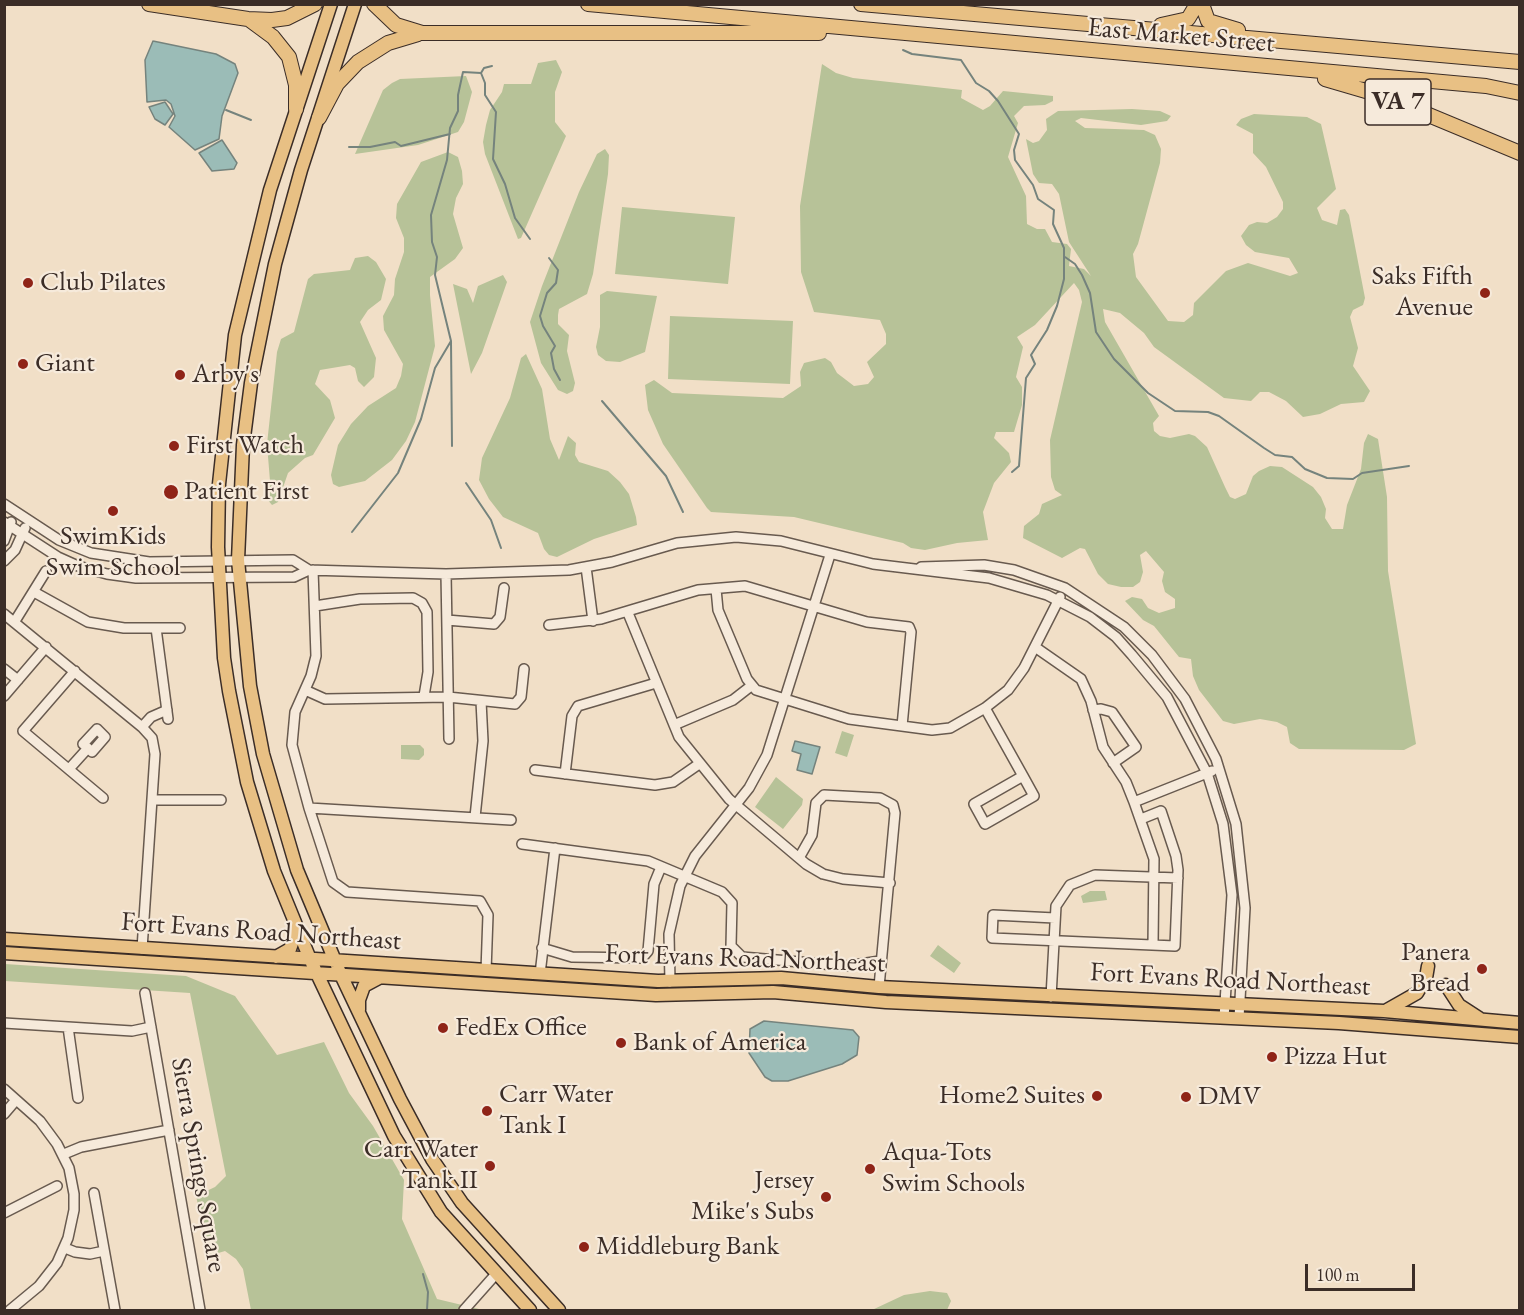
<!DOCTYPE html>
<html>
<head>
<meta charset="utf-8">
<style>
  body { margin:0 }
  #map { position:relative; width:1524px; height:1315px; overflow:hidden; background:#f1dfc7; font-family:"EB Garamond",serif }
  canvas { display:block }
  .frame { position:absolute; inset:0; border:6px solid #3b2d27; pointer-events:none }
  .scale { position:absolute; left:1305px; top:1264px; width:110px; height:27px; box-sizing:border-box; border:3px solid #3b2d27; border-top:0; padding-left:8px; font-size:18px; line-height:21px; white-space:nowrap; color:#3b2d27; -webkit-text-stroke:4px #f6eadb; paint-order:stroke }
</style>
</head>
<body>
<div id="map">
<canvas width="1524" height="1315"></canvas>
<div class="frame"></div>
<div class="scale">100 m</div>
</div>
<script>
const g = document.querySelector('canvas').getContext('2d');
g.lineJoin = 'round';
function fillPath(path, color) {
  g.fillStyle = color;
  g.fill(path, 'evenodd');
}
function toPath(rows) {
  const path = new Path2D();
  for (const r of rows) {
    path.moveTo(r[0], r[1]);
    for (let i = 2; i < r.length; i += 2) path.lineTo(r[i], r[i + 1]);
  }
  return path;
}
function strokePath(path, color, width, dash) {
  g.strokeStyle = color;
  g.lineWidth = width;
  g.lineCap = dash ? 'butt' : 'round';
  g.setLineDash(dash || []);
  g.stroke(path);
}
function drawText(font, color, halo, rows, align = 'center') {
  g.font = font + ' "EB Garamond",serif';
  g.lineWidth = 4.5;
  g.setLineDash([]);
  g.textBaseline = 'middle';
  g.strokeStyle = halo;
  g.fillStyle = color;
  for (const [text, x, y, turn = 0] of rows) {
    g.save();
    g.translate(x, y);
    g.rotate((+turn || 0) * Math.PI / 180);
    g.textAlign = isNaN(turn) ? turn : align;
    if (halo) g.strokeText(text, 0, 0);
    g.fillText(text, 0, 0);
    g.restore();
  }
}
fillPath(toPath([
  [556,60,562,72,555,92,555,122,566,136,521,238,518,239,485,154,483,142,486,125,490,110,502,92,504,84,531,84,538,63],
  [822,64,836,73,853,78,962,90,961,98,983,110,990,106,1003,91,1053,96,1053,101,1045,105,1024,106,1014,116,1018,123,1008,157,1026,196,1027,224,1037,229,1045,229,1052,242,1067,244,1071,249,1069,266,1084,269,1091,276,1069,242,1059,194,1052,184,1039,183,1033,174,1026,139,1033,143,1039,141,1047,130,1046,119,1058,111,1132,109,1160,111,1171,116,1167,121,1141,125,1081,118,1075,121,1085,128,1144,130,1155,135,1161,149,1160,163,1138,244,1133,254,1136,277,1168,321,1184,322,1193,315,1194,303,1226,271,1248,263,1290,276,1298,273,1289,258,1255,252,1246,245,1241,236,1249,225,1257,222,1267,223,1277,217,1283,209,1283,202,1266,167,1253,153,1253,134,1236,125,1241,119,1254,114,1307,117,1321,124,1336,189,1317,208,1322,220,1337,225,1340,210,1345,209,1349,215,1365,298,1363,305,1353,310,1350,317,1358,348,1353,366,1370,391,1364,402,1341,404,1320,414,1303,417,1286,401,1269,392,1260,392,1251,401,1224,398,1154,347,1144,333,1120,313,1103,309,1105,322,1159,416,1153,423,1154,431,1160,436,1170,438,1189,434,1195,436,1207,447,1225,487,1230,497,1235,499,1246,494,1253,476,1259,471,1270,466,1282,467,1313,487,1321,497,1326,509,1325,518,1332,529,1343,529,1347,505,1361,469,1364,443,1368,434,1378,439,1387,497,1388,571,1416,744,1404,750,1299,749,1290,743,1287,727,1277,722,1260,719,1234,724,1223,721,1199,690,1193,676,1191,659,1179,657,1154,626,1143,620,1125,601,1132,597,1142,599,1148,608,1159,613,1175,608,1175,599,1165,592,1162,581,1164,572,1146,551,1140,555,1143,572,1140,582,1133,587,1121,587,1108,584,1098,574,1085,549,1080,548,1062,558,1023,538,1024,526,1039,514,1042,504,1062,495,1055,490,1051,477,1050,440,1082,302,1079,290,1074,283,1035,325,1017,337,1023,347,1016,377,1022,387,1022,405,1014,432,996,432,994,438,1009,453,1011,462,994,483,983,512,988,540,957,543,925,550,911,548,903,543,794,517,711,512,707,508,663,444,648,410,645,385,654,380,672,393,783,398,801,386,800,372,804,363,825,358,831,362,837,373,854,386,868,384,874,377,867,362,886,344,886,334,880,320,814,312,801,272,800,206],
  [466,76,472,92,464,122,458,132,418,145,355,154,383,90,392,83,400,79],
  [605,149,609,155,608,174,593,274,587,294,559,309,558,315,558,324,569,335,567,351,575,383,573,391,567,394,558,390,541,363,530,322,542,286,579,192,597,154],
  [448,152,458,157,462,171,463,184,456,198,453,214,463,248,455,259,430,277,430,295,435,346,415,422,406,441,392,460,365,481,339,487,333,484,331,475,338,445,351,424,368,406,396,388,401,376,403,364,384,330,383,316,394,295,395,279,404,252,404,238,396,218,397,204,421,162],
  [622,207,735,217,728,284,615,274],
  [368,256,376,262,386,279,381,300,368,310,360,322,376,358,374,377,364,387,358,381,355,368,350,365,320,370,315,384,330,400,335,418,313,455,305,458,288,473,278,502,272,505,267,499,270,481,267,444,277,352,281,339,294,332,308,279,314,274,350,270,355,258],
  [503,275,507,282,482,353,471,374,453,284,467,289,473,303,478,286],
  [607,291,657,296,645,352,620,362,606,361,598,355,596,347,600,327,600,295],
  [670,316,793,321,790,384,668,379],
  [526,354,542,389,550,439,559,460,568,436,576,443,575,455,579,462,608,471,620,482,629,494,636,517,637,525,594,539,557,557,549,555,544,549,538,533,503,517,489,499,479,480,482,458,510,398,521,358],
  [842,731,854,735,847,757,835,753],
  [401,745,420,745,424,749,424,755,419,760,401,759],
  [776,777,803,799,802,805,783,829,755,807],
  [1090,891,1105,891,1107,900,1083,903,1081,896],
  [938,945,961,963,954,973,930,956],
  [5,964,186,976,235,996,277,1055,324,1042,349,1093,373,1126,404,1180,402,1219,437,1299,483,1310,251,1310,243,1269,236,1259,225,1251,205,1257,207,1245,196,1196,215,1187,226,1176,190,993,5,981],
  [930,1291,947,1293,951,1301,947,1310,872,1310,904,1295]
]), '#b7c298');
const water = toPath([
  [153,41,216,54,235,64,238,73,222,116,219,139,195,150,169,127,175,116,171,104,166,100,147,102,145,60,153,41],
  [165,102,173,114,165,125,155,119,149,107,165,102],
  [222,140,237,163,234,169,212,171,199,153,222,140],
  [795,741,820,747,812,774,797,770,801,754,792,751,795,741],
  [764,1021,853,1030,859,1037,857,1055,842,1064,788,1081,772,1081,765,1077,749,1053,750,1029,764,1021]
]);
fillPath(water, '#9bbcb7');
strokePath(water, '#75837d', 1.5);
strokePath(toPath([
  [903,50,912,54,961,60,976,83,989,91,998,101,1019,134,1014,150,1015,160,1033,185,1038,199,1054,210,1053,224,1064,248,1064,279,1057,306,1047,330,1031,355,1035,364,1026,378,1019,466,1012,472],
  [481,73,485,83,485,95,496,112,493,159,505,184,515,218,530,239],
  [226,110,251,120],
  [349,147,370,147,395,142,401,146,450,134],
  [1065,257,1075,264,1082,275,1090,293,1096,332,1114,359,1148,393,1175,411,1208,412,1219,416,1264,448,1275,455,1292,457,1305,469,1327,478,1353,479,1362,473,1409,466],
  [549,258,558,270,556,283,547,293,540,316,543,326,555,346,551,353,554,369,560,380],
  [602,401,666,476,683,512],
  [452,446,451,341,435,275,437,257,432,242,431,215,447,160,450,128,458,111,458,95,463,72,481,73,484,68,492,66],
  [466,483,491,520,501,548],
  [352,532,398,473,421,419,435,368,451,341],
  [423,1274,428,1292,427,1310]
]), '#75837d', 2);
const minor = toPath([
  [4,504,59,540,91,553,149,562,293,560,309,570],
  [4,522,58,557,78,566,107,574,136,578,294,577,309,570,446,574,569,570,612,562,677,543,736,537,781,541,873,564,989,578,1047,595,1090,617,1116,637,1132,655,1167,697,1207,773,1223,824,1232,895,1224,1018],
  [4,541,11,522],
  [4,561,15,550,25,528],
  [586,567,593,621],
  [921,567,984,565,1014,570,1065,588,1124,627,1152,655,1185,699,1216,759,1236,824,1245,908,1239,1018],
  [313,570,316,656,311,676,295,712,292,745,309,808,333,882,347,892,480,901,488,915,486,971],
  [446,574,449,739],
  [716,589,718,610,747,679,756,690,849,719,932,730,950,728,985,708,1008,690,1024,668,1060,597],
  [34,592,88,622,124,628,180,628],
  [315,606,360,599,413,598,422,603,427,612,428,672,424,696],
  [628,613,679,737,729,799,806,864,823,874,843,879,890,883],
  [4,614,142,727,152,738,155,754,142,949],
  [447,620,494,624,500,617,504,588],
  [15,621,46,571],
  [549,625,601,619,698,590,745,586,867,622,909,627,911,632,902,726],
  [156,628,168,719],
  [1035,647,1081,679,1091,701,1103,747,1126,782,1134,802],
  [4,669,18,680],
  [75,671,23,731,103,798],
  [305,690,325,699,448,697,515,704,521,697,524,669],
  [4,696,46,647],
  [985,708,1023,776],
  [1093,710,1101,709,1112,712,1136,747,1113,763],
  [674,725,733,700,751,686],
  [142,727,151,717,167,710],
  [97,729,105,737,92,752,83,744,97,729],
  [69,769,88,748],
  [535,770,655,785,673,782,699,764],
  [565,774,572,716,578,706,656,683],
  [1023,776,1034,796,985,824,974,804,1023,776],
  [152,800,221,800],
  [309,808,511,820],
  [475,817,483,741,481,701],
  [522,844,648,861,722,892,732,903,731,946,742,957,847,966,880,961],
  [799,858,812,835,816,803,824,795,880,798,893,805,895,813,879,987],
  [1055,918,993,915,992,938,1175,946,1178,870,1176,856,1161,811,1141,819],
  [1153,945,1154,859,1134,802,1212,771],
  [542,948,572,957,642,958,648,951,654,884,661,867],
  [540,974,555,848],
  [670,982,669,934,680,886,695,856,749,788,767,755,830,555],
  [145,993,200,1310],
  [1051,997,1056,906,1070,885,1095,875,1178,878],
  [4,1023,132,1031,151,1027],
  [68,1027,78,1098],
  [4,1089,40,1121,57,1144,69,1168,74,1194,74,1210,68,1238,57,1263,39,1286,10,1310],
  [4,1114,16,1100],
  [64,1154,81,1147,169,1130],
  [94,1193,115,1310],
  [4,1213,57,1186],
  [65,1248,75,1252,90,1254,104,1251],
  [464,1310,496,1274]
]);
const major = toPath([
  [331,4,270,190,235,335,219,484,218,547,224,658,229,691,247,782,274,871,310,959,394,1136,441,1212,530,1310],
  [355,4,301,170,275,264,251,383,243,445,238,560,250,686,263,754,297,870,341,975,400,1099,432,1159,462,1203,559,1310],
  [4,939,658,981,781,978,879,987,1384,1011,1520,1023],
  [4,953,656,995,773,992,886,1002,1339,1023,1520,1037],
  [276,957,290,949,297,929],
  [1446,985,1459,1005,1479,1018],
  [359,1010,359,1000,364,986,379,978],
  [1387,1010,1417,993,1426,978,1428,966]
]);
const highway = toPath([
  [149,4,248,19,272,20,287,18,315,4],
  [374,4,396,25,422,33,819,33],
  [588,4,1486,86,1520,93],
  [861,4,1520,62],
  [1202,4,1208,21,1238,30],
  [250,20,273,37,289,57,296,85,296,109],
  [1161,25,1188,19,1197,4],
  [1325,79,1383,96,1520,153],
  [319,118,337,84,358,62,388,43,418,34]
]);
strokePath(minor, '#685a4f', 12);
strokePath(major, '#3b2d27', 15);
strokePath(highway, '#3b2d27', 16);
strokePath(minor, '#f6eadb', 9);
strokePath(major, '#e8c084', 12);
strokePath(highway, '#e8c084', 14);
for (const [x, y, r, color] of [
  [28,283,6,"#8f2418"],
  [1485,293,6,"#8f2418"],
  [23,364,6,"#8f2418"],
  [180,375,6,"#8f2418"],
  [174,446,6,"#8f2418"],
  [171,492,8,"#8f2418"],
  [113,511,6,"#8f2418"],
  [1482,969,6,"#8f2418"],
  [443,1028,6,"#8f2418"],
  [621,1043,6,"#8f2418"],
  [1272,1057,6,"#8f2418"],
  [1097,1096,6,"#8f2418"],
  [1186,1097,6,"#8f2418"],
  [487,1111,6,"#8f2418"],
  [490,1166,6,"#8f2418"],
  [870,1169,6,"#8f2418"],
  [826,1197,6,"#8f2418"],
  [584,1247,6,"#8f2418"]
]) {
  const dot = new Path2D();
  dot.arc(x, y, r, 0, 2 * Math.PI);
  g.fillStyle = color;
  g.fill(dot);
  strokePath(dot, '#f6eadb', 2);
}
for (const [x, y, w] of [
  [1398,102,66]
]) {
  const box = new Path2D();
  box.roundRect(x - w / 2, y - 23, w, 46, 4.5);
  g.fillStyle = '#f6eadb';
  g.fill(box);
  strokePath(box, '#3b2d27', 1.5);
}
drawText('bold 26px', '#3b2d27', null, [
  ["VA 7",1398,102]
]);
drawText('27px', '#3b2d27', '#f6eadb', [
  ["East Market Street",1181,36,5],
  ["Fort Evans Road Northeast",261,932,4],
  ["Fort Evans Road Northeast",745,959,2],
  ["Fort Evans Road Northeast",1230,980,3],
  ["Sierra Springs Square",198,1165,80]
]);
drawText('27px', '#3b2d27', '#f6eadb', [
  ["Saks Fifth",1473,277,"right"],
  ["Avenue",1473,308,"right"],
  ["Club Pilates",40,283],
  ["Giant",35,364],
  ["Arby's",192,375],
  ["First Watch",186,446],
  ["Patient First",184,492],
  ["SwimKids",113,537,"center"],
  ["Swim School",113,568,"center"],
  ["Panera",1470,953,"right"],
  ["Bread",1470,984,"right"],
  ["FedEx Office",455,1028],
  ["Bank of America",633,1043],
  ["Pizza Hut",1284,1057],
  ["Carr Water",499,1095],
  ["Tank I",499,1126],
  ["Home2 Suites",1085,1096,"right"],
  ["DMV",1198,1097],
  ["Carr Water",478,1150,"right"],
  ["Tank II",478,1181,"right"],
  ["Aqua-Tots",882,1153],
  ["Swim Schools",882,1184],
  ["Jersey",814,1181,"right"],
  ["Mike's Subs",814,1212,"right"],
  ["Middleburg Bank",596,1247]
], 'left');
</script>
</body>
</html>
